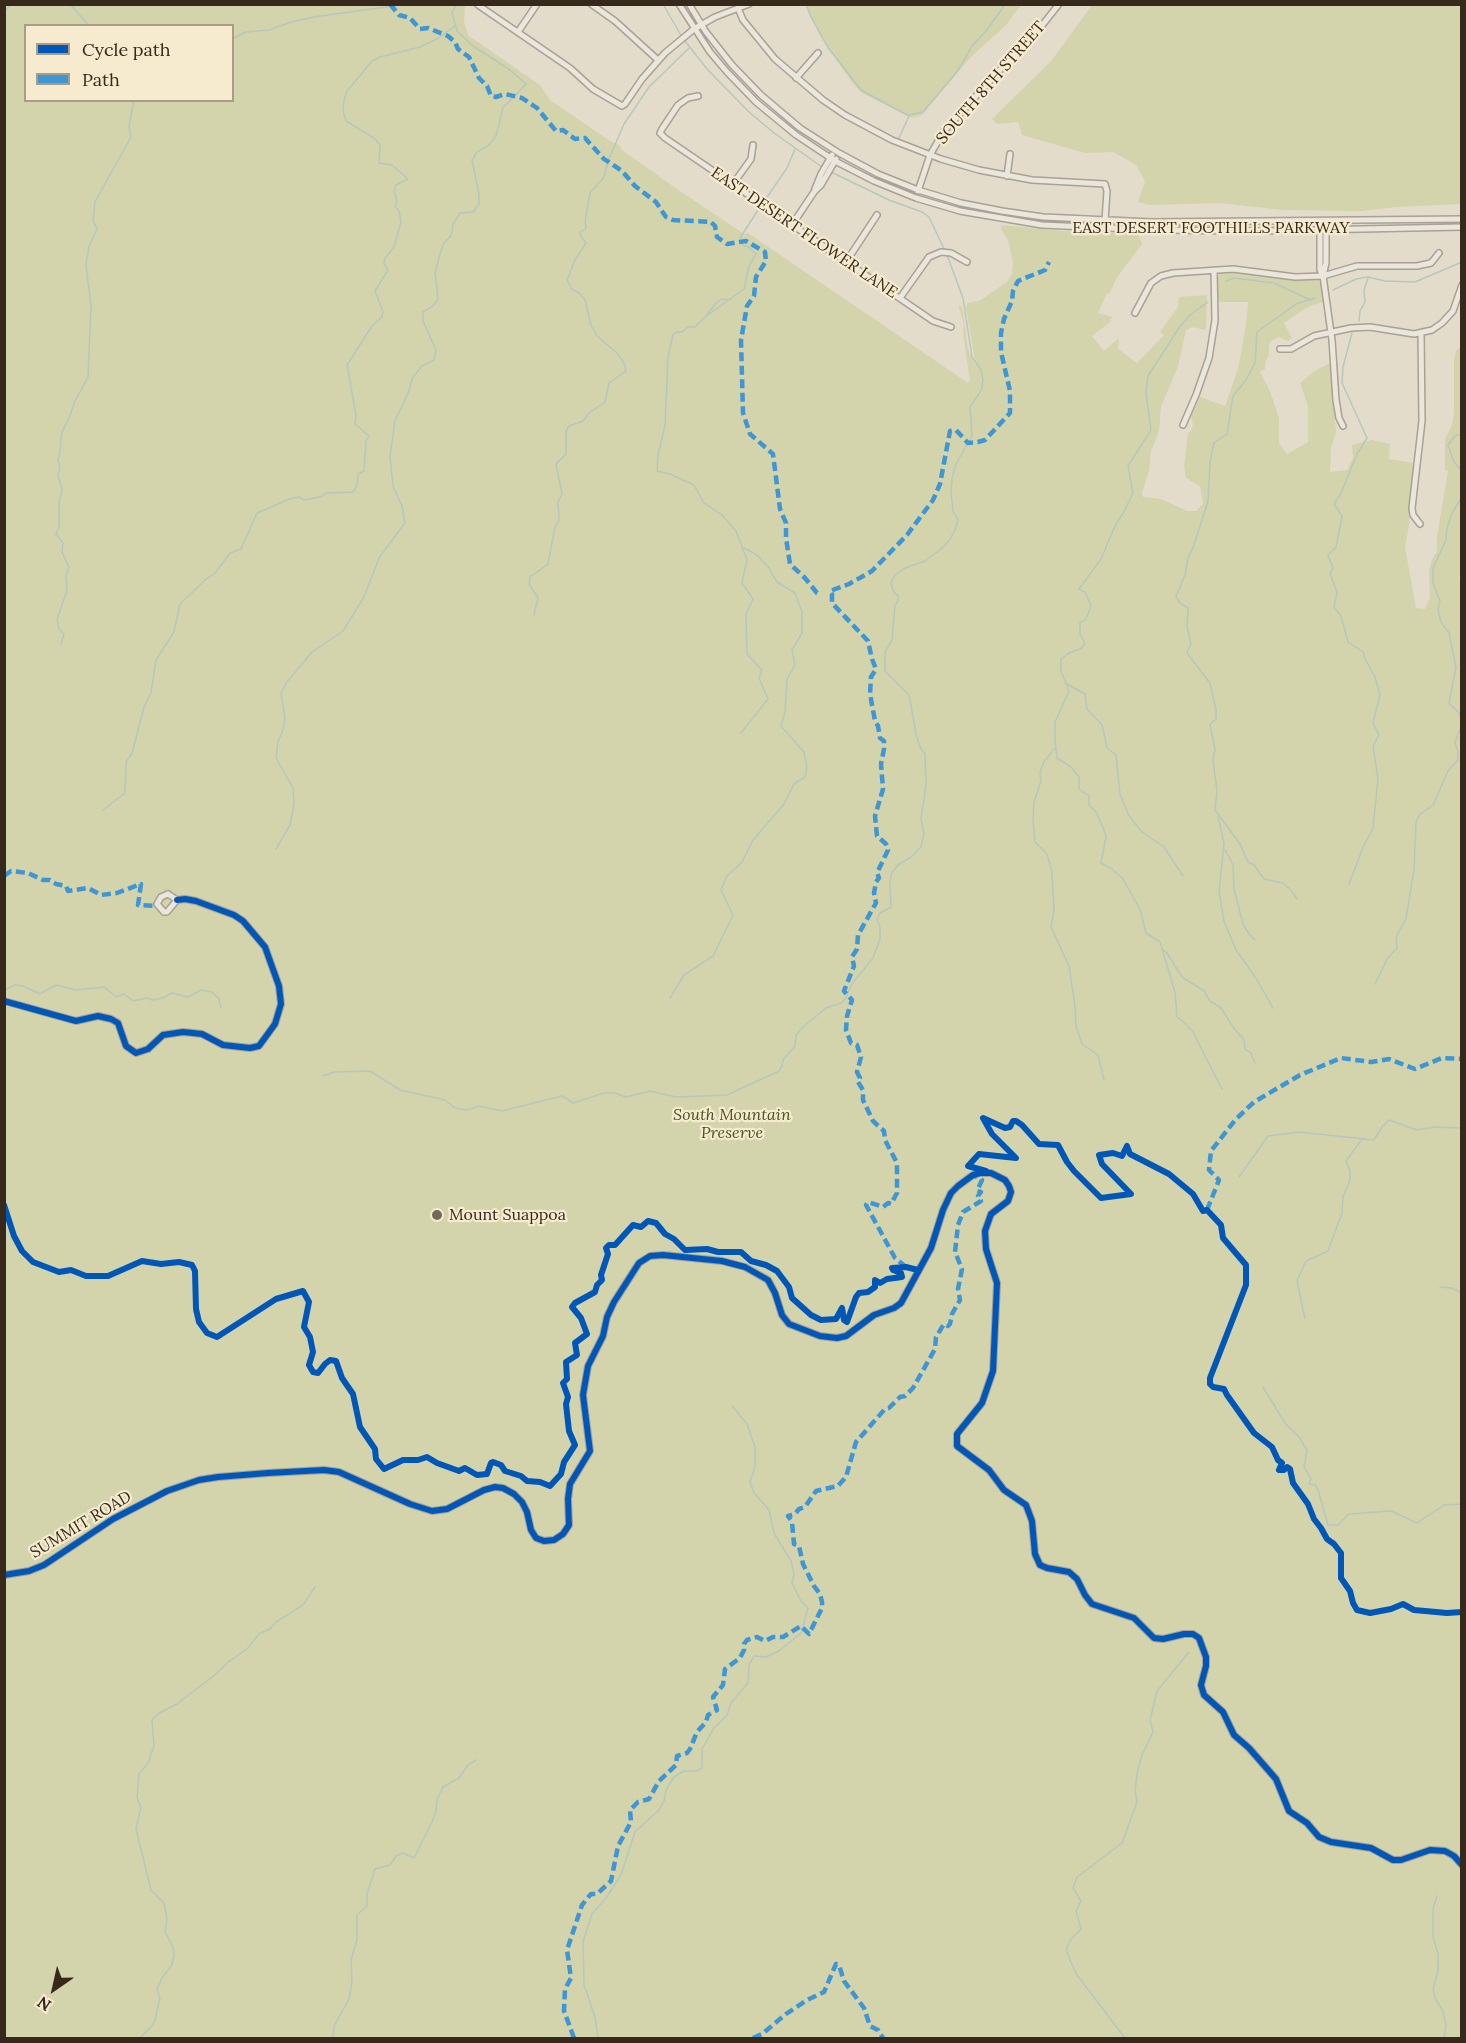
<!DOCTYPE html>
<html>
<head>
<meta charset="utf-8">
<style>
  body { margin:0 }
  #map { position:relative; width:1466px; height:2043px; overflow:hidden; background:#e4dcca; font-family:Lora,serif }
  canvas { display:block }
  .frame { position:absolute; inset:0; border:6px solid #36291c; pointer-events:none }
  .legend { position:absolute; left:24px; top:24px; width:210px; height:78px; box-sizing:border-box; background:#f6ebce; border:2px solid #a99d87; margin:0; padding:8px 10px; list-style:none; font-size:18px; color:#36291c }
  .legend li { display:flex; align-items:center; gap:12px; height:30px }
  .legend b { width:30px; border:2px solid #a99d87 }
  .north { position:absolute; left:24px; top:1959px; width:60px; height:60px; -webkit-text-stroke:4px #f6ebce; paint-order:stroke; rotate:214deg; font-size:16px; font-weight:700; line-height:24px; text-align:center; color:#36291c }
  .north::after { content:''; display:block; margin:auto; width:21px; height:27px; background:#36291c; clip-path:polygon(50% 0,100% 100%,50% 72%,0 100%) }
</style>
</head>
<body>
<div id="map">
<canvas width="1466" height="2043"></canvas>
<div class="frame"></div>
<ul class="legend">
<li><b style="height:8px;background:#0057b8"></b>Cycle path</li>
<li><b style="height:8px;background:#3e96d4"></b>Path</li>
</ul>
<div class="north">N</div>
</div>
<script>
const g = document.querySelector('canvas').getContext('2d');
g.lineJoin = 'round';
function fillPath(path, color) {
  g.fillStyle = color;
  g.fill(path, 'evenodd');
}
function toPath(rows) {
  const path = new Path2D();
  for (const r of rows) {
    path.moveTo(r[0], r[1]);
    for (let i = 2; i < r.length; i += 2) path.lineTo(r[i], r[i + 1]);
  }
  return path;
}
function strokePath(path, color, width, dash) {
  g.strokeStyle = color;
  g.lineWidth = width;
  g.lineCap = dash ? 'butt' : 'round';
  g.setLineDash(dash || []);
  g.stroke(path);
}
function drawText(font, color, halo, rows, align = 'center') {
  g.font = font + ' Lora,serif';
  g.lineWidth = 4.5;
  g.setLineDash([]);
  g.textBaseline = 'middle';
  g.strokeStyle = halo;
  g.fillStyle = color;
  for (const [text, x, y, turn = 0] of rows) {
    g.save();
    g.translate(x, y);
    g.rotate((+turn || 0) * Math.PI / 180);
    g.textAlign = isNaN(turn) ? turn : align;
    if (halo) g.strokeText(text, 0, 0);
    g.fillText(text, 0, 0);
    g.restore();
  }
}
fillPath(toPath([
  [5,5,465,5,464,23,469,36,540,85,550,100,610,141,619,145,622,150,677,189,744,234,748,233,968,383,970,381,963,333,964,324,958,305,961,306,963,311,968,349,976,367,966,307,967,303,979,301,1007,282,1012,274,1013,263,1008,240,1001,229,1001,225,1061,231,1138,234,1142,244,1118,276,1109,294,1107,293,1098,313,1112,317,1110,322,1092,336,1104,351,1119,338,1118,349,1137,363,1164,335,1160,332,1178,307,1179,297,1207,295,1206,330,1192,327,1186,330,1178,366,1161,407,1159,431,1151,451,1149,471,1142,493,1143,497,1161,499,1187,511,1196,511,1203,504,1200,486,1186,478,1184,467,1188,434,1192,429,1193,424,1191,416,1200,397,1225,406,1238,369,1246,325,1248,302,1218,302,1218,276,1219,274,1225,272,1306,280,1317,279,1320,282,1323,302,1308,307,1284,323,1292,338,1288,341,1279,337,1271,341,1269,344,1269,355,1266,360,1265,369,1260,372,1270,391,1279,418,1279,443,1287,454,1308,442,1308,406,1300,383,1313,372,1330,363,1336,432,1331,448,1330,472,1347,470,1353,458,1352,445,1372,440,1390,444,1389,459,1414,463,1409,526,1405,547,1416,608,1425,609,1430,598,1429,570,1432,559,1437,552,1437,536,1448,471,1445,470,1445,439,1452,425,1454,413,1454,360,1456,351,1461,346,1462,570,1459,579,1462,584,1461,2038,5,2038],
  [26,26,232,26,232,100,26,100],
  [805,5,1021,5,1006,25,970,58,922,115,912,118,862,93,854,85,820,36],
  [1092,5,1461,5,1461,204,1396,207,1361,211,1283,210,1220,203,1150,205,1138,202,1145,181,1136,165,1113,152,1085,153,1022,135,1018,122,997,124,992,119,1052,60]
]), '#d3d3ac');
strokePath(toPath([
  [67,4,72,6,89,26],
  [663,4,682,37],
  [806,4,811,17,829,49,861,90,909,116,899,138],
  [4,12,12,4],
  [232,39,246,32,269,30,291,22,314,17,407,4],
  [685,41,707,69,749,112,774,133,822,167],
  [909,115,923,112,955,74,962,64,972,46,986,31,1002,9,1004,4],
  [831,172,889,200,922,212,929,217,945,251],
  [763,203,787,168,795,149],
  [1226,281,1234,278,1274,283,1308,299],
  [1333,290,1356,279,1368,277,1385,281,1415,282,1462,262],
  [1208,302,1191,314,1179,328,1148,376,1146,393,1151,430,1128,466,1133,493,1125,510,1115,526,1101,559,1079,589,1085,592,1091,606,1086,619,1080,623,1080,634,1085,643,1082,648,1069,653,1061,659,1061,671,1069,691,1055,722,1055,740,1057,758,1071,767,1079,777,1079,789,1089,796,1089,805,1096,812,1103,827,1106,837,1101,863,1112,869,1123,879,1140,909,1146,933,1160,942,1175,992,1177,1017,1187,1025,1193,1032,1222,1089],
  [706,316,716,303,722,299,729,300],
  [1359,321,1360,311,1365,302,1364,290,1368,278],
  [1462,434,1455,436,1448,445,1454,462,1462,471],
  [1462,497,1452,513,1447,528,1446,540,1433,568,1433,583,1440,601,1438,609,1441,622,1449,633,1456,667,1449,703,1458,712,1462,720],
  [534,615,538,598,529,584,530,577,548,564,555,527,559,520,558,502,562,494,556,464,566,454,566,431,569,426,583,421,589,413,605,402,609,383,626,371,624,363,617,353,597,336,591,325,585,300,579,293,572,289,567,280,575,260,586,243,579,233,586,228,585,222,590,193,604,177,608,161,624,124,649,87,689,48],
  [61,644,64,634,59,629,57,619,67,591,66,576,69,567,62,552,63,543,56,534,59,527,59,503,62,490,58,475,60,467,58,460,60,452,62,432,69,418,75,401,88,377,91,306,86,265,89,246,97,229,93,221,95,202,131,137,129,126,134,100],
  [1065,683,1085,694,1087,709,1102,725,1107,748,1116,755,1120,794,1129,816,1142,832,1164,847,1183,876],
  [741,733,768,699,759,678,762,670,747,654,746,614,753,599,742,583,747,560,736,531,722,515,704,503,694,485,670,474,657,471,658,455,665,426,668,356,673,335,676,332,682,332,688,327,695,327,705,317,744,289,749,266,756,254,749,247,744,246,740,238,760,207],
  [1055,748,1044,762,1040,772,1041,781,1034,802,1033,820,1035,842,1047,854,1052,872,1054,911,1051,927,1069,966,1075,1006,1076,1026,1082,1044,1098,1055,1104,1080],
  [103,810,125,793,126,762,132,753,144,707,151,693,156,660,174,632,180,604,205,580,215,573,230,553,241,549,257,513,292,498,299,497,304,500,320,497,326,493,353,492,357,485,358,474,364,471,366,441,369,436,355,424,356,415,347,365,372,326,382,317,383,312,375,291,388,270,384,264,385,258,394,247,401,222,399,211,395,207,397,201,394,191,396,185,408,179,392,165,379,163,380,145,374,138,346,121,343,111,344,100,347,91,372,61,380,57,420,47,437,39,455,26],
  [1218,817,1224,843,1219,892,1224,921,1236,950,1254,975,1273,1008],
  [276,849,290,825,294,804,293,788,276,758,278,742,283,730,285,719,281,693,287,682,312,652,343,631,364,597,379,558,405,523,402,506,393,486,390,457,395,421,408,393,413,377,422,366,434,360,436,350,423,321,423,312,433,306,438,299,435,273,439,257,444,243,451,236,453,224,460,213,473,212,479,204,479,194,472,160,477,152,489,145,496,136,503,108,526,84,510,70,473,46,457,31,452,13,456,4],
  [1225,850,1233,864,1234,889,1243,924,1249,934,1255,940],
  [1349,884,1364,845,1373,828,1378,779,1373,746,1379,735,1373,723,1380,695,1375,677,1365,659,1363,652,1348,642,1341,616,1334,607,1337,592,1330,574,1333,568,1328,555,1336,547,1342,516,1334,504,1341,493,1357,454,1367,438,1342,383,1343,367,1352,333],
  [1297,899,1291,890,1283,883,1264,879,1254,865,1248,862,1240,844,1215,810,1217,791,1213,760,1215,749,1210,724,1216,719,1216,710,1210,683,1187,653,1191,644,1187,627,1188,608,1180,603,1176,597,1185,575,1188,558,1194,545,1208,501,1210,462,1214,443,1227,434,1233,396,1246,380,1255,363,1257,332,1296,304,1315,298],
  [1162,949,1167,953,1182,977,1204,991,1210,1001,1221,1008,1233,1027,1244,1040,1245,1049,1251,1053,1255,1063],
  [1375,984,1387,959,1397,948,1396,937,1406,919,1414,869,1416,823,1419,815,1433,805,1448,771,1458,760,1458,752,1455,742,1462,725],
  [4,990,15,985,23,986,40,994,56,985,76,990,104,987,116,997,124,994,133,1001,147,998,152,1000,163,998,172,993,188,997,201,990,212,992,219,999,221,1008],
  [670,998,684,975,713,956,733,915,721,890,727,876,742,862,753,840,784,804,794,784,805,777,807,768,804,752,781,726,785,712,787,679,795,665,792,650,802,633,802,612,795,593,777,582,769,568,757,555,744,548],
  [1461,1020,1462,1018],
  [323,1076,334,1072,370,1071,400,1090,445,1100,455,1108,467,1110,479,1106,502,1111,562,1096,573,1103,604,1093,614,1093,626,1097,650,1091,676,1097,727,1095,779,1071,782,1066,783,1060,795,1046,796,1035,803,1027,826,1008,841,1003,846,998,851,985,873,958,880,939,880,927,877,920,880,913,891,907,890,884,891,874,898,865,911,857,921,847,924,834,921,819,926,785,925,754,920,747,916,734,909,695,885,671,885,652,892,640,895,605,898,601,898,596,893,591,891,583,895,575,905,568,925,561,941,549,949,541,955,530,958,520,953,511,951,491,952,478,956,464,972,436,970,407,982,389,983,379,981,370,972,357,963,298,947,255],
  [1239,1177,1268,1136,1299,1132,1374,1140,1382,1127,1389,1120,1417,1130,1434,1127,1462,1128],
  [1440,1287,1452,1288,1462,1293],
  [1305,1318,1297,1281,1306,1261,1328,1251,1342,1213,1343,1197,1350,1180,1350,1171,1346,1161,1362,1139],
  [1263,1387,1285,1423,1299,1437,1307,1450,1304,1467,1311,1479,1309,1484,1315,1485,1318,1490,1328,1525,1338,1525,1349,1514,1391,1511,1417,1523,1444,1505,1462,1504],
  [1437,1896,1433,1909,1433,1937,1438,1954,1438,1971,1433,1989,1435,1998,1443,2011,1446,2025,1444,2038],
  [140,2038,152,2026,155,2020,160,1998,157,1989,162,1978,172,1965,174,1955,173,1947,165,1932,167,1919,164,1903,151,1890,136,1829,141,1807,137,1798,139,1774,148,1763,154,1746,152,1720,159,1713,177,1704,216,1674,227,1663,248,1648,259,1634,270,1629,276,1622,303,1605,315,1587],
  [333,2038,334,2026,349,1999,352,1982,351,1960,357,1940,357,1915,367,1906,367,1894,375,1869,390,1865,396,1856,403,1853,414,1858,432,1822,436,1811,437,1799,443,1787,459,1778,468,1765,476,1760],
  [598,2038,595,2017,584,1985,583,1942,592,1914,606,1898,621,1875,635,1832,659,1810,664,1801,666,1790,674,1777,684,1771,697,1771,702,1768,702,1749,714,1728,727,1715,731,1703,748,1683,749,1665,754,1656,766,1657,779,1651,801,1633,808,1608,801,1601,792,1583,794,1574,791,1561,774,1533,769,1510,754,1493,750,1482,755,1467,755,1447,747,1424,732,1406],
  [1125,2038,1077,1975,1070,1960,1066,1949,1072,1938,1081,1929,1076,1911,1081,1901,1073,1888,1077,1877,1122,1843,1137,1802,1135,1791,1137,1773,1142,1755,1153,1732,1150,1720,1157,1691,1189,1652]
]), '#b6c8bd', 1.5);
const minor = toPath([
  [591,4,615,21,658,60],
  [679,4,710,52,727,72,756,102,796,135,835,161,874,181,916,198,960,211,1042,225,1152,230,1261,231,1462,227],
  [689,4,706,32,732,65,761,95,800,128,839,153,878,174,918,190,961,203,1002,211,1043,217,1152,222,1462,219],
  [478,5,570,68,593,89,622,106,625,104,642,79,665,53,694,29,715,17,749,4],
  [738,8,743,20,775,59,823,100,845,115,892,140,941,159,979,170,1032,180,1105,184,1107,191,1105,221],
  [518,32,537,4],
  [796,78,818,53],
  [698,96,688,98,678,105,662,129,660,133,665,138,933,321,951,327],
  [1007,176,1010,154],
  [733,184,751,159,753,145],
  [815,189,821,174,832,155],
  [918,191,930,155,944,131,1000,70,1025,47,1059,4],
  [792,225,814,192,821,185,836,159],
  [1320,226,1320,270,1323,276,1332,340,1336,400,1339,418,1343,426],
  [846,262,877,215],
  [1323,276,1326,263,1326,226],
  [900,298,929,257,941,252,951,253,967,262],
  [1135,313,1151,283,1161,276,1173,273,1233,269,1295,277,1323,276,1357,266,1417,266,1431,263,1439,253],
  [1280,349,1291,349,1314,336,1351,328,1370,327,1414,334,1432,330,1442,323,1453,311,1462,285],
  [1183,425,1196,395,1209,358,1215,320,1214,270],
  [1420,524,1413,515,1412,508,1422,421,1421,333],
  [168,894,177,900,167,912,164,912,157,904,161,897,168,894],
  [4,1001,76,1021,98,1016,111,1019,118,1023,126,1046,136,1053,148,1049,163,1035,183,1032,202,1034,223,1045,250,1048,259,1046,275,1024,281,1004,279,986,265,947,243,921,234,915,196,901,185,899,177,900],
  [4,1575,29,1571,44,1565,113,1519,167,1491,199,1480,218,1477,268,1473,324,1470,339,1472,410,1504,432,1511,447,1509,484,1490,495,1487,503,1488,514,1494,522,1502,527,1512,531,1530,536,1538,544,1541,554,1540,563,1534,569,1525,568,1499,570,1484,590,1451,583,1395,588,1366,603,1336,607,1317,614,1302,639,1263,650,1256,663,1255,722,1261,745,1267,768,1280,775,1293,782,1315,789,1324,820,1336,837,1338,846,1336,874,1315,894,1308,901,1303,931,1248,943,1210,951,1193,958,1186,973,1175,980,1173,991,1173,1005,1180,1009,1186,1011,1192,1008,1201,991,1214,985,1231,986,1249,997,1283,993,1371,982,1403,957,1434,957,1446,989,1470,1004,1490,1026,1505,1032,1521,1035,1554,1040,1565,1047,1568,1069,1572,1077,1579,1085,1595,1092,1604,1134,1618,1154,1638,1163,1639,1184,1634,1193,1634,1199,1638,1206,1657,1206,1666,1201,1685,1204,1695,1223,1712,1234,1735,1249,1748,1276,1779,1289,1811,1307,1823,1319,1837,1331,1842,1371,1848,1393,1860,1401,1860,1430,1850,1445,1851,1454,1856,1462,1865]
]);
strokePath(minor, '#a8a194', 8);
strokePath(minor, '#ebe6dc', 5);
strokePath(toPath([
  [390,4,399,15,410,18,420,29,428,28,448,36,455,42,458,49,469,57,479,78,487,86,491,96,496,97,505,94,522,98,537,108,556,131,563,130,575,139,585,138,604,159,622,171,635,186,656,202,666,217,673,220,711,222,715,226,717,237,727,244,746,241,765,252,766,261,756,277,754,296,747,306,741,340,743,413,750,434,773,454,780,509,786,523,786,538,790,564,805,578,817,593,821,595],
  [4,876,11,871,28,873,43,880,50,880,56,884,66,886,68,891,88,888,101,895,117,893,141,884,138,905,157,906],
  [1207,1210,1219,1180,1209,1170,1211,1151,1236,1119,1254,1102,1300,1075,1341,1058,1371,1062,1389,1059,1415,1069,1442,1058,1462,1059],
  [906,1267,895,1258,866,1205,868,1202,883,1207,888,1203,891,1204,897,1193,897,1163,885,1140,884,1131,873,1121,863,1100,863,1090,858,1082,860,1078,857,1072,861,1057,857,1045,851,1043,846,1030,847,1016,852,1000,844,991,854,966,852,957,857,949,858,935,876,903,874,893,876,882,879,878,877,873,888,850,886,844,877,836,875,816,883,789,881,764,884,749,884,741,880,738,878,726,875,721,870,694,871,677,876,669,872,659,868,641,832,603,832,594,830,591,849,584,872,571,907,535,933,500,940,484,950,431,956,430,968,443,978,442,985,440,1010,413,1010,391,1001,352,1001,333,1004,319,1012,301,1013,291,1018,281,1045,270,1049,262],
  [574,2038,564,2011,565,1989,571,1978,567,1950,582,1905,591,1894,597,1894,611,1881,618,1846,631,1822,630,1810,638,1802,649,1799,659,1781,676,1765,677,1756,687,1753,690,1749,697,1732,706,1722,708,1715,717,1710,713,1697,723,1685,725,1669,740,1658,744,1650,744,1644,747,1640,757,1637,765,1641,773,1637,783,1637,801,1626,809,1634,822,1608,822,1602,820,1594,814,1586,803,1564,799,1546,794,1544,792,1522,788,1516,795,1514,799,1509,805,1507,816,1491,838,1486,846,1477,856,1442,885,1409,889,1408,900,1397,905,1396,913,1388,935,1349,936,1337,944,1324,948,1326,950,1324,952,1314,960,1300,958,1289,962,1269,955,1252,958,1225,963,1212,981,1201,978,1196,981,1192,977,1191,982,1180,973,1175],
  [753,2038,762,2034,786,2014,807,2000,824,1992,836,1964,839,1965,844,1981,864,2008,870,2026,878,2030,883,2038]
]), '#3e96d4', 4.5, [9, 4.5]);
strokePath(toPath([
  [4,1001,76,1021,98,1016,111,1019,118,1023,126,1046,136,1053,148,1049,163,1035,183,1032,202,1034,223,1045,250,1048,259,1046,275,1024,281,1004,279,986,265,947,243,921,234,915,196,901,185,899,177,900],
  [986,1171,968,1166,979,1154,1016,1158,992,1134,983,1118,1005,1128,1010,1127,1013,1121,1016,1121,1022,1125,1039,1144,1058,1145,1067,1162,1074,1171,1101,1198,1131,1194,1102,1164,1099,1155,1113,1153,1122,1156,1127,1146,1130,1154,1169,1174,1193,1194,1203,1211,1207,1210,1221,1225,1223,1238,1246,1265,1246,1285,1210,1378,1210,1384,1213,1387,1224,1389,1227,1395,1254,1433,1272,1447,1278,1460,1282,1463,1279,1470,1284,1470,1287,1467,1290,1469,1293,1483,1308,1504,1314,1519,1321,1528,1327,1539,1334,1544,1341,1553,1341,1578,1350,1591,1353,1603,1357,1610,1370,1613,1391,1609,1403,1604,1414,1610,1447,1613,1462,1612],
  [4,1205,14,1236,22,1251,33,1262,59,1272,71,1270,86,1276,108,1276,142,1261,161,1264,179,1262,192,1265,195,1271,196,1309,199,1322,207,1333,217,1337,276,1299,303,1291,309,1302,304,1327,310,1337,313,1352,309,1365,313,1372,318,1373,325,1364,330,1360,336,1361,342,1378,353,1394,360,1427,375,1449,376,1459,384,1469,403,1460,418,1460,427,1457,437,1463,459,1471,465,1468,477,1475,487,1474,491,1463,493,1462,501,1465,505,1471,521,1476,527,1481,540,1482,550,1486,561,1474,564,1462,575,1445,569,1431,566,1404,568,1397,563,1383,567,1379,566,1362,577,1355,575,1343,587,1334,581,1318,572,1307,575,1303,595,1292,597,1285,602,1280,601,1275,608,1254,606,1248,609,1245,615,1245,633,1225,641,1227,648,1221,656,1223,665,1234,674,1239,685,1250,707,1249,718,1252,741,1252,751,1261,766,1265,777,1271,789,1287,792,1298,811,1315,821,1320,836,1319,842,1308,844,1320,847,1322,856,1297,859,1293,868,1292,875,1287,875,1280,880,1283,887,1279,902,1277,901,1273,893,1270,892,1268,906,1267,918,1270],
  [4,1575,29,1571,44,1565,113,1519,167,1491,199,1480,218,1477,268,1473,324,1470,339,1472,410,1504,432,1511,447,1509,484,1490,495,1487,503,1488,514,1494,522,1502,527,1512,531,1530,536,1538,544,1541,554,1540,563,1534,569,1525,568,1499,570,1484,590,1451,583,1395,588,1366,603,1336,607,1317,614,1302,639,1263,650,1256,663,1255,722,1261,745,1267,768,1280,775,1293,782,1315,789,1324,820,1336,837,1338,846,1336,874,1315,894,1308,901,1303,931,1248,943,1210,951,1193,958,1186,973,1175,980,1173,991,1173,1005,1180,1009,1186,1011,1192,1008,1201,991,1214,985,1231,986,1249,997,1283,993,1371,982,1403,957,1434,957,1446,989,1470,1004,1490,1026,1505,1032,1521,1035,1554,1040,1565,1047,1568,1069,1572,1077,1579,1085,1595,1092,1604,1134,1618,1154,1638,1163,1639,1184,1634,1193,1634,1199,1638,1206,1657,1206,1666,1201,1685,1204,1695,1223,1712,1234,1735,1249,1748,1276,1779,1289,1811,1307,1823,1319,1837,1331,1842,1371,1848,1393,1860,1401,1860,1430,1850,1445,1851,1454,1856,1462,1865]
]), '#0057b8', 6);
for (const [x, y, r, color] of [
  [437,1215,6,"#736859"]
]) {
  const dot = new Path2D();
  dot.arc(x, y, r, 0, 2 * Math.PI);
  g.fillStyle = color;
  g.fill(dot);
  strokePath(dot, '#f6ebce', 2);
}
drawText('16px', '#36291c', '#f6ebce', [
  ["SOUTH 8TH STREET",991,83,-49],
  ["EAST DESERT FOOTHILLS PARKWAY",1211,228],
  ["EAST DESERT FLOWER LANE",804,233,34],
  ["SUMMIT ROAD",81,1525,-31]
]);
drawText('italic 16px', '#465322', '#f6ebce', [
  ["South Mountain",732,1115],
  ["Preserve",732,1133]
]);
drawText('16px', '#36291c', '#f6ebce', [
  ["Mount Suappoa",449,1215]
], 'left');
</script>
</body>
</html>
